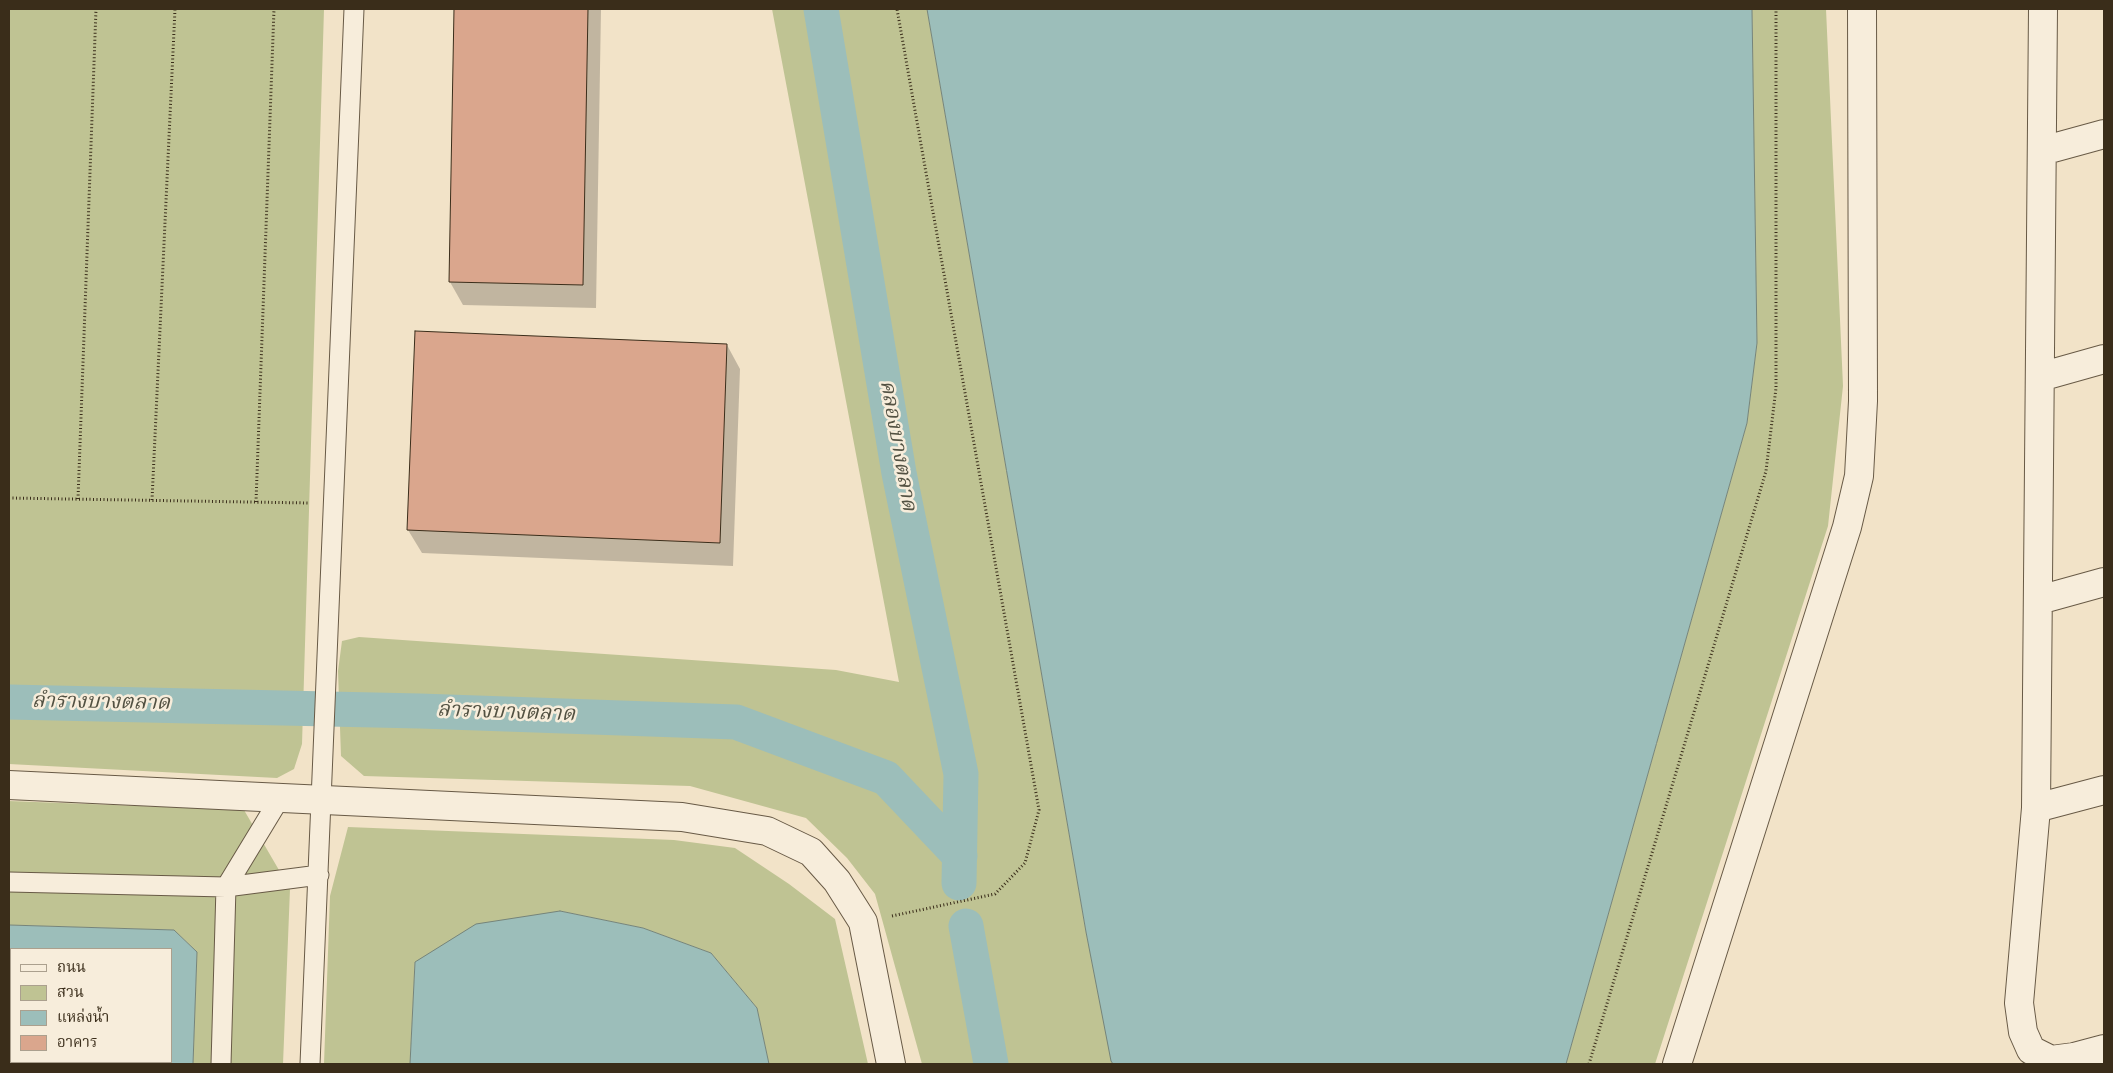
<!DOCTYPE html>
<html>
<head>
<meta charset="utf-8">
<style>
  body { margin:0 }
  #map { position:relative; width:2113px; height:1073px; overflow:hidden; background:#f2e3c8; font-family:Vollkorn,"Noto Serif Thai",serif }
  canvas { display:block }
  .frame { position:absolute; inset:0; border:10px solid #3a2d1a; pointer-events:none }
  .legend { position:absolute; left:10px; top:948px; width:162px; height:115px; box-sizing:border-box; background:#f7eddb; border:1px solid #aba08e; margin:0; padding:6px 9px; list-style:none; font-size:15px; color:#3a2d1a }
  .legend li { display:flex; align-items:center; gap:10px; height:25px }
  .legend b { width:25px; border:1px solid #aba08e }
</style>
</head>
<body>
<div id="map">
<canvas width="2113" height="1073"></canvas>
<div class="frame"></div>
<ul class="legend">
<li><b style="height:6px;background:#f7eddb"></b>ถนน</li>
<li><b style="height:14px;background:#bfc393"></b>สวน</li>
<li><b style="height:14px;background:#9cbeba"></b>แหล่งน้ำ</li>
<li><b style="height:14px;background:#daa68d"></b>อาคาร</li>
</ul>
</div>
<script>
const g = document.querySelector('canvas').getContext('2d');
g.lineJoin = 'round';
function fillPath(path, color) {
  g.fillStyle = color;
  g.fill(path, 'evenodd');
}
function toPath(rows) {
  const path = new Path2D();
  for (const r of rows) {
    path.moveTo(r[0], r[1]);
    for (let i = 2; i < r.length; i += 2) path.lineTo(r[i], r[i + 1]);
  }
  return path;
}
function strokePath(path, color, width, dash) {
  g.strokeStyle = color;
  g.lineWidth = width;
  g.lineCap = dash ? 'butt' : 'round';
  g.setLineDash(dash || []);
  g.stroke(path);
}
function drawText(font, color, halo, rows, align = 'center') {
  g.font = font + ' Vollkorn,"Noto Serif Thai",serif';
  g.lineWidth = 5;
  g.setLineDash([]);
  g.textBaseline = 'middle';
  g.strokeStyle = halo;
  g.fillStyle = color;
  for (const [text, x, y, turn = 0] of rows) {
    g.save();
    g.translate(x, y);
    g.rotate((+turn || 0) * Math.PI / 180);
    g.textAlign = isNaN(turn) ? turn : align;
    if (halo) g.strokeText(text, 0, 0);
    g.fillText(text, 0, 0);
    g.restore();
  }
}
fillPath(toPath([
  [9,9,324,9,302,744,294,769,277,778,9,764],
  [772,9,927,9,1086,932,1113,1064,922,1064,875,894,847,858,806,818,690,786,364,776,341,756,338,671,342,641,359,637,836,670,899,682],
  [1752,9,1826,9,1843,386,1828,526,1655,1064,1566,1064,1747,423,1757,343],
  [9,801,244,810,290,889,283,1064,193,1064,197,952,174,930,9,925],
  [348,827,674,840,735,848,789,884,835,919,868,1064,769,1064,757,1008,711,953,643,928,560,911,415,962,410,1064,324,1064,330,896]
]), '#bfc393');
const water = toPath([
  [927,9,1752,9,1757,343,1747,423,1566,1064,1113,1064,1111,1061,1086,932,927,9],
  [560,911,643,928,711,953,757,1008,769,1064,410,1064,415,962,476,924,560,911],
  [9,925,174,930,197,952,193,1064,9,1064,9,925],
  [11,949,171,949,171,1062,11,1062,11,949]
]);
fillPath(water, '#9cbeba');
strokePath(water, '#75847a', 1);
fillPath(toPath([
  [455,9,601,9,596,308,463,305,450,282],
  [727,345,740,369,733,566,422,553,408,530]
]), '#0003');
strokePath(toPath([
  [821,9,899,473,961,774,959,883],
  [9,702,420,711,736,722,886,778,960,856],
  [966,926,991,1064]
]), '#9cbeba', 35);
const building = toPath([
  [454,9,588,9,583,285,449,282,454,9],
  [415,331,727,344,720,543,407,530,415,331]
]);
fillPath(building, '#daa68d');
strokePath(building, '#3a2d1a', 1);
const service = toPath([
  [280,798,226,887,319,875],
  [9,882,226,887,221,1064],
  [310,1064,354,9]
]);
const minor = toPath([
  [2043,9,2036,808,2019,1003,2023,1032,2031,1050,2051,1060,2074,1057,2104,1049],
  [2042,151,2104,134],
  [2040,377,2104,359],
  [2039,600,2104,582],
  [9,785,682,817,767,831,811,852,837,881,863,922,891,1064],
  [2036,808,2104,790],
  [1677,1064,1847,527,1859,476,1863,401,1862,9]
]);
strokePath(service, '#685a46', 21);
strokePath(minor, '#685a46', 30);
strokePath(toPath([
  [9,498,308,503],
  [78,499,96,9],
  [152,500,175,9],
  [256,502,274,9],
  [892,916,995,894,1025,863,1039,810,897,9],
  [1589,1064,1766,471,1776,388,1776,9]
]), '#3a2d1a', 3, [1, 2.5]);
strokePath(service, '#f7eddb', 19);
strokePath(minor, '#f7eddb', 28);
drawText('italic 21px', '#525142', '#f7eddb', [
  ["คลองบางตลาด",896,446,80],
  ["ลำรางบางตลาด",101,704,1],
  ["ลำรางบางตลาด",506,714,2]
]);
</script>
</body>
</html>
